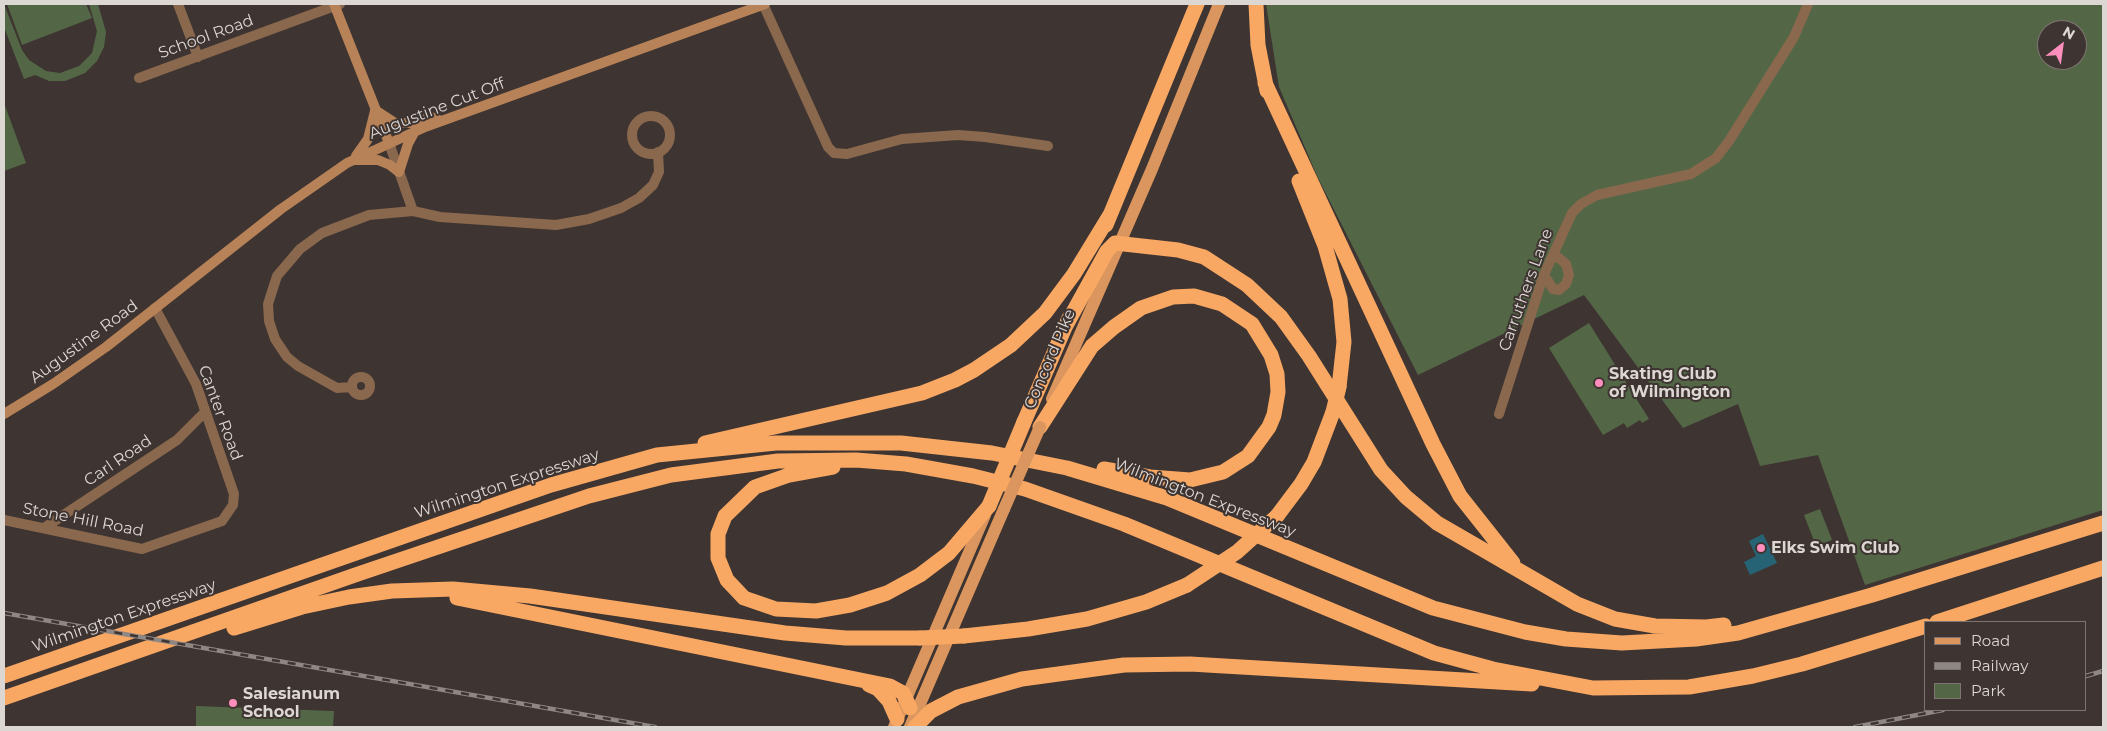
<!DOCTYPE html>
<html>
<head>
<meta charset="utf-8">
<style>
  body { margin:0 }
  #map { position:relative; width:2107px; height:731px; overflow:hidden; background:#3e3431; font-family:Montserrat,sans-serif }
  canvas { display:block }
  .frame { position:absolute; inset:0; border:5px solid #ddd7d4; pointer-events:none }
  .legend { position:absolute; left:1924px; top:621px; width:162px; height:90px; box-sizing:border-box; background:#3e3431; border:1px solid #7e7572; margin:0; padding:6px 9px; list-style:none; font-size:15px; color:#ddd7d4 }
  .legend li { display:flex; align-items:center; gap:10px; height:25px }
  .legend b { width:25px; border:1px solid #7e7572 }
  .north { position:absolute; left:2037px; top:20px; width:50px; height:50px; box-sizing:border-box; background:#3e3431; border:1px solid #7e7572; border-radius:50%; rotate:30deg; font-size:14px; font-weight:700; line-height:20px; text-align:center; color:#ddd7d4 }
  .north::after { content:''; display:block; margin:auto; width:18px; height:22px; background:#fe8ebb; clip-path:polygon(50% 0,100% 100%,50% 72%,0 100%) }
</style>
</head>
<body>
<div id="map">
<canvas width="2107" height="731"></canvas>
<div class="frame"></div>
<ul class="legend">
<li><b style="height:6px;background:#da965e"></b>Road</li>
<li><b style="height:6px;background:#8f8784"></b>Railway</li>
<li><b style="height:14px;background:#536747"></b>Park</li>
</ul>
<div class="north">N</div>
</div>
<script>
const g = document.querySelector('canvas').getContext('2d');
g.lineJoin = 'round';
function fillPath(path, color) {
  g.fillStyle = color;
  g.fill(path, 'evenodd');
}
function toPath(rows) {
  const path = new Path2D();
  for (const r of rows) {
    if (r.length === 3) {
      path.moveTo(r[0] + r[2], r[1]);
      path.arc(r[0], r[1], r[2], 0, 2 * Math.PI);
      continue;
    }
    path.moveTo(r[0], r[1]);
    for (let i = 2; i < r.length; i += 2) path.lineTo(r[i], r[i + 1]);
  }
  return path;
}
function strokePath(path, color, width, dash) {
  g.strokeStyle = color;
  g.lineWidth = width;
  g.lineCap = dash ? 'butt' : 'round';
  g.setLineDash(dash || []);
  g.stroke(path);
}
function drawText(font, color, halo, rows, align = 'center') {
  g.font = font + ' Montserrat,sans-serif';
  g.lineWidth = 4;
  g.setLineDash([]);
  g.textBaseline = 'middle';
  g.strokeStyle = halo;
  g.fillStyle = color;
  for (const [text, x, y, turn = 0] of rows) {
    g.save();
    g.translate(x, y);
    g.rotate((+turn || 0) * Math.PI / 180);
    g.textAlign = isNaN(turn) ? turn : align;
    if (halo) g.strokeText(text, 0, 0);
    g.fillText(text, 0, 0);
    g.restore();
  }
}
fillPath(toPath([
  [4,4,22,50,29,60,46,71,60,73,79,66,92,53,97,31,89,4,98,4,106,32,104,47,97,61,85,73,65,81,49,81,35,75,24,79,4,27],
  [7,4,86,4,92,18,22,45],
  [1266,4,2103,4,2103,510,1865,585,1818,455,1760,466,1738,404,1683,428,1584,295,1418,375,1318,178,1279,87],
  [2047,30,2077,30,2077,60,2047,60],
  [4,103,26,163,4,171],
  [1589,323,1649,419,1642,423,1640,420,1627,428,1624,423,1603,435,1549,348],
  [1820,509,1832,540,1816,546,1804,515],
  [196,706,334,711,333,727,196,727]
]), '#536747');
fillPath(toPath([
  [1763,534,1777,563,1750,575,1744,562,1756,556,1749,541]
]), '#266475');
strokePath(toPath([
  [178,4,198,57],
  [763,4,828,147,834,153,847,154,902,139,958,135,985,137,1048,146],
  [139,78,340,4],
  [651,135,19],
  [389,143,413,211],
  [1544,275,1553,289,1559,290,1566,284,1569,275,1566,264,1559,258,1553,257],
  [361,386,9],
  [352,387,337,388,298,366,287,357,275,339,269,321,268,304,277,276,300,249,322,233,369,215,413,211,440,217,556,225,589,219,621,208,639,198,653,185,659,172,658,152],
  [1499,414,1543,277,1572,213,1581,204,1597,195,1691,174,1716,158,1729,141,1794,37,1808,4],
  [4,520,142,549,222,521,233,505,234,494,196,384,155,308],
  [44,528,177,440,204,413]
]), '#89684e', 10);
strokePath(toPath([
  [334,4,389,143],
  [375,110,395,123,416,123,431,117,441,121],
  [356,156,368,139,375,111],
  [355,160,378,160,390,165,399,172,408,144,415,131],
  [4,414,53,384,106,347,281,209,347,163,425,127,765,4]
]), '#b78257', 10);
strokePath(toPath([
  [1052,399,1152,169,1219,4],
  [894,727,985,515],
  [910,727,1004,509]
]), '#da965e', 12);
strokePath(toPath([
  [1256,4,1258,45,1267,91],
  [1265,83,1433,444,1460,496,1513,563],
  [1299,181,1325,246,1340,299,1344,342,1339,387],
  [1106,225,1197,4],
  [1065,327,1107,251,1115,243,1178,250,1204,257,1247,285,1281,317,1309,356,1381,470,1406,497,1437,523,1577,604,1615,619,1655,626,1706,627,1724,625],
  [1024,422,1069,318],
  [1040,427,1092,346,1114,327,1141,308,1173,297,1194,296,1222,304,1252,324,1271,355,1277,374,1278,392,1274,415,1269,427,1248,456,1223,472,1190,480,1150,477,1104,469],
  [705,443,922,393,955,380,974,370,1011,345,1045,313,1074,274,1110,215],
  [833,467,789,475,755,487,725,516,718,534,718,558,727,580,744,598,776,609,816,611,850,605,887,593,920,575,949,553,989,506],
  [1277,516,1301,484,1314,462,1333,412],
  [457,598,890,686,903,693,910,708],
  [1937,622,2103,568],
  [234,628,302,607,349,597,392,591,453,589,530,596,785,633,846,638,920,638],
  [964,636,1028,629,1087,619,1146,602,1187,585],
  [4,676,551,485,657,455,776,443,901,443,992,453,1067,468,1167,498,1433,608,1525,632,1566,639,1622,643,1696,639,1738,633,1872,595,2103,523],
  [869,685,878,689,889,701,897,719],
  [4,698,358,574,589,496,671,475,778,461,856,460,906,464,973,476,1025,489,1124,524,1434,653,1493,669,1593,688,1689,687,1753,676,1802,664,1926,626],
  [915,727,931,711,958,697,1022,679,1124,665,1190,664,1532,684]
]), '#f9a864', 15);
const rail = toPath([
  [4,613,655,727],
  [2086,676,2103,671],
  [1855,727,1943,710]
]);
strokePath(rail, '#8f8784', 4.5);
strokePath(rail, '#3e3431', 2.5, [8]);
strokePath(toPath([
  [1004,509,1040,427]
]), '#da965e', 12);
strokePath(toPath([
  [1333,412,1339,387],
  [989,506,1024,422],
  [1187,585,1237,552,1277,516],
  [920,638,964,636]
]), '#f9a864', 15);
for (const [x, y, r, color] of [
  [1599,383,5,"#fe8ebb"],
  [1761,548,5,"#fe8ebb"],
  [233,703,5,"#fe8ebb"]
]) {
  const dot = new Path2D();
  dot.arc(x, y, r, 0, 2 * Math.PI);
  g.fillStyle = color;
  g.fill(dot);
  strokePath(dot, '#3e3431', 2);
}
drawText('16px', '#ddd7d4', '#3e3431', [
  ["School Road",206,37,-20],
  ["Augustine Cut Off",437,109,-21],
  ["Carruthers Lane",1526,290,-70],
  ["Augustine Road",84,342,-36],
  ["Concord Pike",1050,359,-67],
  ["Canter Road",220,413,70],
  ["Carl Road",118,461,-34],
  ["Wilmington Expressway",507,484,-18],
  ["Wilmington Expressway",1205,498,21],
  ["Stone Hill Road",83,520,11],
  ["Wilmington Expressway",124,616,-19]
]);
drawText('bold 16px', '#ddd7d4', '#3e3431', [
  ["Skating Club",1609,374],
  ["of Wilmington",1609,392],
  ["Elks Swim Club",1771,548],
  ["Salesianum",243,694],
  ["School",243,712]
], 'left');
</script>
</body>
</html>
